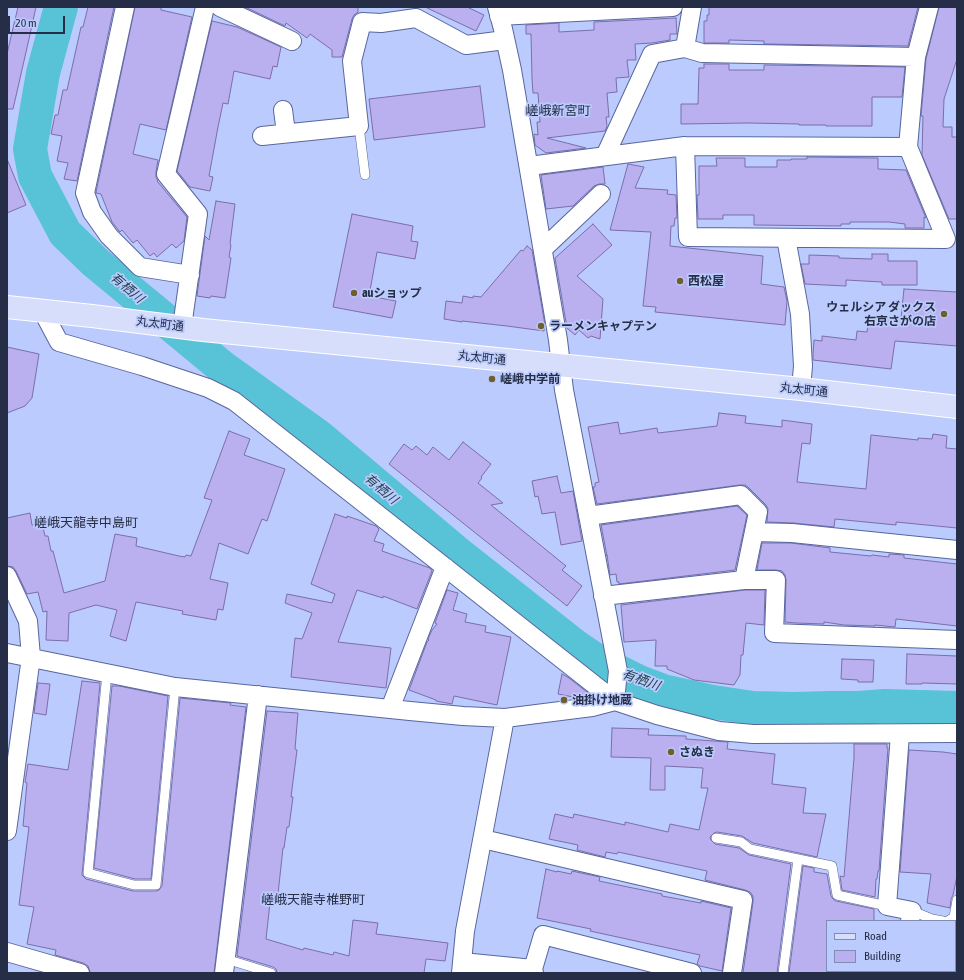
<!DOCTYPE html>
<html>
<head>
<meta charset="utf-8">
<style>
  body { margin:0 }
  #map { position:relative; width:964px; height:980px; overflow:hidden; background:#bccbfd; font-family:"Asap Condensed",sans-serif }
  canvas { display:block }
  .frame { position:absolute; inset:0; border:8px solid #262d46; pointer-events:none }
  .legend { position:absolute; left:826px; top:920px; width:130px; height:52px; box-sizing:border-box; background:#bccbfd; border:1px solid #808cb4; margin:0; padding:5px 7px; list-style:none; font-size:12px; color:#262d46 }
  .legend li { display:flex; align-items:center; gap:8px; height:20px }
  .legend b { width:20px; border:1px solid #808cb4 }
  .scale { position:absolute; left:8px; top:16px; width:57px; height:18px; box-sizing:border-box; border:2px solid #262d46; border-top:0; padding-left:5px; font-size:12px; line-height:14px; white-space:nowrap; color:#262d46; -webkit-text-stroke:3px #bccbfd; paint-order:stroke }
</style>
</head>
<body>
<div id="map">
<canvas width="964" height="980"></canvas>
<div class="frame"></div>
<ul class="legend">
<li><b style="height:5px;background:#d6defb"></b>Road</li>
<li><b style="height:11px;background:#baafef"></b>Building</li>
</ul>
<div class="scale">20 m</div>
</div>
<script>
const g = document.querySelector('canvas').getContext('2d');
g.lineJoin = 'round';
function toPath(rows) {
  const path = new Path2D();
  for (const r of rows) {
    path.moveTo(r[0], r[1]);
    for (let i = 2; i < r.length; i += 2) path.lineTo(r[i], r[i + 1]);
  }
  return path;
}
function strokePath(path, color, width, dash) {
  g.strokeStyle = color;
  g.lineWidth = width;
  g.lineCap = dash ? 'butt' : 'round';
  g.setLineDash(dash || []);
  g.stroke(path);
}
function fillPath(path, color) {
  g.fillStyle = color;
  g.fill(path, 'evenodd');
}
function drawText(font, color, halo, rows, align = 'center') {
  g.font = font + ' "Asap Condensed","Noto Sans JP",sans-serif';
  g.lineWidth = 3.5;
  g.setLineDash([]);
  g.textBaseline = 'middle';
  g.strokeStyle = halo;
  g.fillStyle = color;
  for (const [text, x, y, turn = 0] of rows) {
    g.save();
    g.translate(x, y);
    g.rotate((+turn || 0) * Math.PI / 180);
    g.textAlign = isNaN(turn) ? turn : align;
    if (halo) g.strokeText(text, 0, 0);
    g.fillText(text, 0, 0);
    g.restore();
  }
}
strokePath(toPath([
  [61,7,43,73,30,149,35,176,65,233,95,262,222,367,318,436,456,552,575,646,597,661,639,682,663,691,713,702,753,708,794,709,831,708,858,708,885,706,957,708]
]), '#58c2d6', 34);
const building = toPath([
  [18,7,36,7,29,39,13,109,7,109,7,54,18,7],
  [88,7,114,7,77,181,64,179,68,163,57,161,62,136,51,134,55,115,58,115,63,90,67,90,81,27,83,27,88,7],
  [135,7,161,7,161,10,192,17,166,130,140,124,133,154,158,160,156,172,156,177,158,181,157,181,187,217,184,241,176,248,172,244,157,257,154,253,150,256,137,240,133,243,122,230,120,232,112,222,101,194,96,193,96,192,135,7],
  [245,7,358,7,358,12,354,15,352,19,342,57,332,57,332,50,310,34,307,38,286,23,285,26,245,7],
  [425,7,467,7,484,15,476,31,425,7],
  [709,7,918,7,908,46,764,44,764,41,729,40,729,43,704,43,704,21,707,21,707,15,709,15,709,7],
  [939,7,957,7,957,59,944,99,943,127,952,127,952,137,957,137,957,219,949,219,922,155,923,116,921,116,926,59,939,7],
  [676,18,677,34,670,34,670,40,652,43,635,44,636,60,627,60,629,77,616,78,617,92,607,93,609,117,606,117,607,126,605,131,547,138,586,148,546,153,535,145,534,134,538,135,537,122,540,122,538,93,533,93,532,79,531,34,526,34,526,25,559,23,559,32,594,30,594,22,676,18],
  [212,21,237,27,281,47,277,67,273,66,270,79,234,71,228,104,223,103,218,127,209,176,213,177,210,191,190,187,177,171,212,21],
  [704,64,729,64,729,70,764,70,764,65,905,67,902,97,872,97,872,126,826,126,826,125,799,125,799,124,748,123,681,124,681,104,698,104,699,68,704,68,704,64],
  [480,86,485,127,374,140,369,99,480,86],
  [807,157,878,158,878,169,906,170,926,218,924,217,924,228,905,228,905,224,889,222,850,222,850,224,841,224,841,226,754,225,754,215,723,215,723,219,698,219,697,195,699,195,699,166,717,166,716,158,745,158,745,167,777,167,777,160,791,160,791,159,807,159,807,157],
  [7,159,26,205,7,213,7,159],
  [628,164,644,167,635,188,668,190,667,194,676,195,677,218,675,218,674,226,671,226,670,246,763,256,761,284,784,287,787,301,785,325,655,312,656,307,643,306,651,232,610,230,628,164],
  [603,167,605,184,599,184,594,186,573,206,546,209,541,175,603,167],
  [216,201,235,204,230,244,231,245,229,257,231,258,225,298,211,296,210,298,197,296,205,236,209,240,216,201],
  [352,214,413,226,411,241,418,242,415,259,377,252,369,296,396,301,392,318,333,307,352,214],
  [593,224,612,245,577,276,603,299,600,339,591,336,588,338,579,330,575,335,567,328,555,258,593,224],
  [527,246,532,250,545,325,544,331,507,326,462,321,462,322,444,319,446,301,462,303,463,296,473,298,473,296,481,297,521,250,523,251,527,246],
  [872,254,888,254,888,261,917,261,917,285,882,285,882,282,846,280,846,286,805,284,801,264,809,264,809,255,839,256,839,258,872,259,872,254],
  [904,289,957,292,957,346,895,341,891,369,813,360,813,354,814,340,822,341,822,336,856,340,857,331,867,332,868,324,877,325,879,315,901,318,904,289],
  [7,347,39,354,32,398,25,406,7,413,7,347],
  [719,413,746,416,745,423,782,427,782,420,812,424,810,444,802,443,797,482,866,489,871,435,918,440,918,438,932,439,933,434,947,436,946,448,957,449,957,528,896,522,896,525,835,519,834,527,793,523,767,522,768,509,766,505,748,487,745,485,740,485,597,504,593,487,595,487,595,483,599,482,588,427,618,422,620,434,657,428,658,433,717,426,719,413],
  [229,431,250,439,244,455,285,469,267,521,262,519,248,554,219,543,210,579,228,583,223,610,218,609,216,620,182,614,183,611,136,602,126,641,110,636,117,610,96,605,69,613,68,641,46,640,47,611,43,612,38,592,27,594,16,571,13,567,7,566,7,518,30,513,32,525,42,523,45,536,48,536,51,551,53,551,64,593,105,581,115,534,137,538,136,546,179,556,185,557,186,555,191,556,212,500,204,498,229,431],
  [463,442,491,464,481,477,482,478,478,483,503,503,491,505,566,566,562,570,582,586,567,606,389,464,404,444,412,450,416,446,427,455,433,447,449,460,463,442],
  [557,476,561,493,573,491,582,541,561,545,555,512,542,514,538,496,535,497,532,481,557,476],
  [737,506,747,515,735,570,619,584,619,582,617,582,616,574,610,575,607,555,607,556,601,525,737,506],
  [335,514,347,518,347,516,376,526,379,529,374,541,384,544,382,551,430,568,432,571,417,609,383,596,383,598,357,590,338,642,391,648,386,688,291,677,295,638,302,639,312,613,285,603,287,594,332,603,335,594,311,584,335,514],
  [762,543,791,543,830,548,830,552,871,556,872,555,889,557,889,554,904,555,904,558,957,564,957,626,896,619,895,627,875,625,875,626,844,625,824,622,824,624,796,623,785,622,786,580,785,575,782,571,776,570,757,570,762,543],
  [447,590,458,593,453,610,467,614,465,622,486,626,485,632,511,637,497,705,454,696,452,704,436,701,436,700,409,690,427,642,429,640,428,639,432,630,437,624,435,623,447,590],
  [745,590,765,590,764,625,746,623,743,655,741,655,740,675,734,685,694,680,667,669,667,666,655,666,656,640,624,642,621,605,745,590],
  [907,654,957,656,957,684,922,683,922,684,906,684,907,654],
  [842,659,874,660,873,682,858,682,858,680,841,679,842,659],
  [562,674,569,678,592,696,578,698,558,694,562,674],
  [82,681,100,683,82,875,86,879,133,891,156,891,159,890,162,886,180,698,231,703,230,705,246,707,214,973,92,973,90,972,88,966,83,963,55,955,56,950,27,944,34,907,19,905,29,827,23,826,27,783,25,782,28,764,68,770,82,681],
  [38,683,50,684,46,715,34,713,38,683],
  [112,686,119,686,168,696,151,879,135,879,94,868,112,686],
  [267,711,298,713,295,749,297,750,291,797,293,797,289,827,287,827,284,848,283,848,278,894,276,893,275,903,270,903,266,939,303,950,304,948,333,955,334,952,349,956,353,920,378,923,376,934,448,943,445,961,426,959,424,973,277,973,276,969,273,967,237,956,267,711],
  [612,728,649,729,648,735,686,736,686,739,728,742,727,749,775,754,772,784,806,788,803,813,826,814,817,857,753,843,742,836,717,832,714,833,710,837,711,840,715,844,739,848,749,855,791,864,777,973,743,973,753,902,753,896,750,892,745,890,705,880,707,871,618,852,617,854,606,852,605,857,577,850,578,845,549,839,555,814,573,818,574,814,625,825,625,822,668,832,670,824,699,830,708,788,701,788,703,768,665,766,665,790,650,790,651,758,611,757,612,728],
  [854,744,887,744,887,748,888,748,879,871,878,871,877,879,876,879,875,897,842,890,840,876,844,877,854,758,854,744],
  [909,750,943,752,957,754,957,876,953,895,951,899,950,908,927,903,931,874,900,872,909,750],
  [803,866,814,868,814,872,827,874,831,896,833,899,836,901,874,909,874,921,827,921,827,973,789,973,803,866],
  [546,869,557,872,557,871,571,874,572,871,600,877,599,881,662,894,662,896,701,903,701,901,731,908,722,971,700,966,697,964,700,955,590,931,591,929,537,918,546,869]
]);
fillPath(building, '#baafef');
strokePath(building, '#7a6eaa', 1);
const lane = toPath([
  [359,126,365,175],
  [107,673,88,873,134,885,156,885,175,687],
  [716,838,741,842,750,849,832,866,837,895,887,906],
  [912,911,932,919,943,921],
  [948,921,954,917,957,900],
  [226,959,271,973],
  [783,973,798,859]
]);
const street = toPath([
  [125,7,85,193,92,212,109,236,140,267,190,275],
  [220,7,292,41],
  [499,16,673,7],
  [685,48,692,7],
  [283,110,286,133],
  [262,136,359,126,352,61,362,22,381,23,416,18,466,45,505,40],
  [685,146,688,237,946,239,908,147,916,57,929,7],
  [605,156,652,54,685,48,702,53,916,57],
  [529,166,685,146,908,147],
  [786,238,800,314,803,366,801,389],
  [543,249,601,194],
  [42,310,59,342,142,366,208,388,234,401,615,701,657,715,719,731,753,734,957,733],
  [182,327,198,214,166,174,205,7],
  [588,516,741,495,758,512,744,580,603,596],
  [754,532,792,533,957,550],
  [7,576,28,621,31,657,7,831],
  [744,580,776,580,774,633,957,640],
  [7,653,175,687,410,711,463,716,505,718,592,707,615,701,618,671,564,390,558,340,512,70,503,29,497,7],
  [390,709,445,567],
  [900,734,887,906,912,911,910,921],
  [483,839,743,900,732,973],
  [7,952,80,973],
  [462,962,533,969,534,973],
  [533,969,543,935,692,973],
  [224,973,258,695],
  [461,973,465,931,505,718],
  [900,973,901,971]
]);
const primary = toPath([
  [7,307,92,316,203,330,801,389,957,407]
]);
strokePath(lane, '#58669f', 10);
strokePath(street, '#58669f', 20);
strokePath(primary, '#fff', 24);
strokePath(lane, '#fff', 9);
strokePath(street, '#fff', 18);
strokePath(primary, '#d6defb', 22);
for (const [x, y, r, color] of [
  [680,281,4,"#6f5f2d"],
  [354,293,4,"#6f5f2d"],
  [944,314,4,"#6f5f2d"],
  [541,326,4,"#6f5f2d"],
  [492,379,4,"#6f5f2d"],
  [564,700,4,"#6f5f2d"],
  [671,752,4,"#6f5f2d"]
]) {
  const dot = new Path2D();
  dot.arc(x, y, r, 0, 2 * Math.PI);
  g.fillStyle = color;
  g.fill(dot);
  strokePath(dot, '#bccbfd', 1.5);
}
drawText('bold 12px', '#262d46', '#bccbfd', [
  ["西松屋",688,281],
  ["auショップ",362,293],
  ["ウェルシア ダックス",936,307,"right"],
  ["右京さがの店",936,321,"right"],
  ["ラーメンキャプテン",549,326],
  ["嵯峨中学前",500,379],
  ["油掛け地蔵",572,700],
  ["さぬき",679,752]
], 'left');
drawText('12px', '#262d46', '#bccbfd', [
  ["丸太町通",160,324,7],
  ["丸太町通",482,358,6],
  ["丸太町通",804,390,6]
]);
drawText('13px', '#262d46', '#bccbfd', [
  ["嵯峨新宮町",558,111],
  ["嵯峨天龍寺中島町",86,523],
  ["嵯峨天龍寺椎野町",313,900]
]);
drawText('italic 13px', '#204147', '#bccbfd', [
  ["有栖川",127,288,40],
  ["有栖川",381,489,40],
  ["有栖川",641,680,20]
]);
</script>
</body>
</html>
